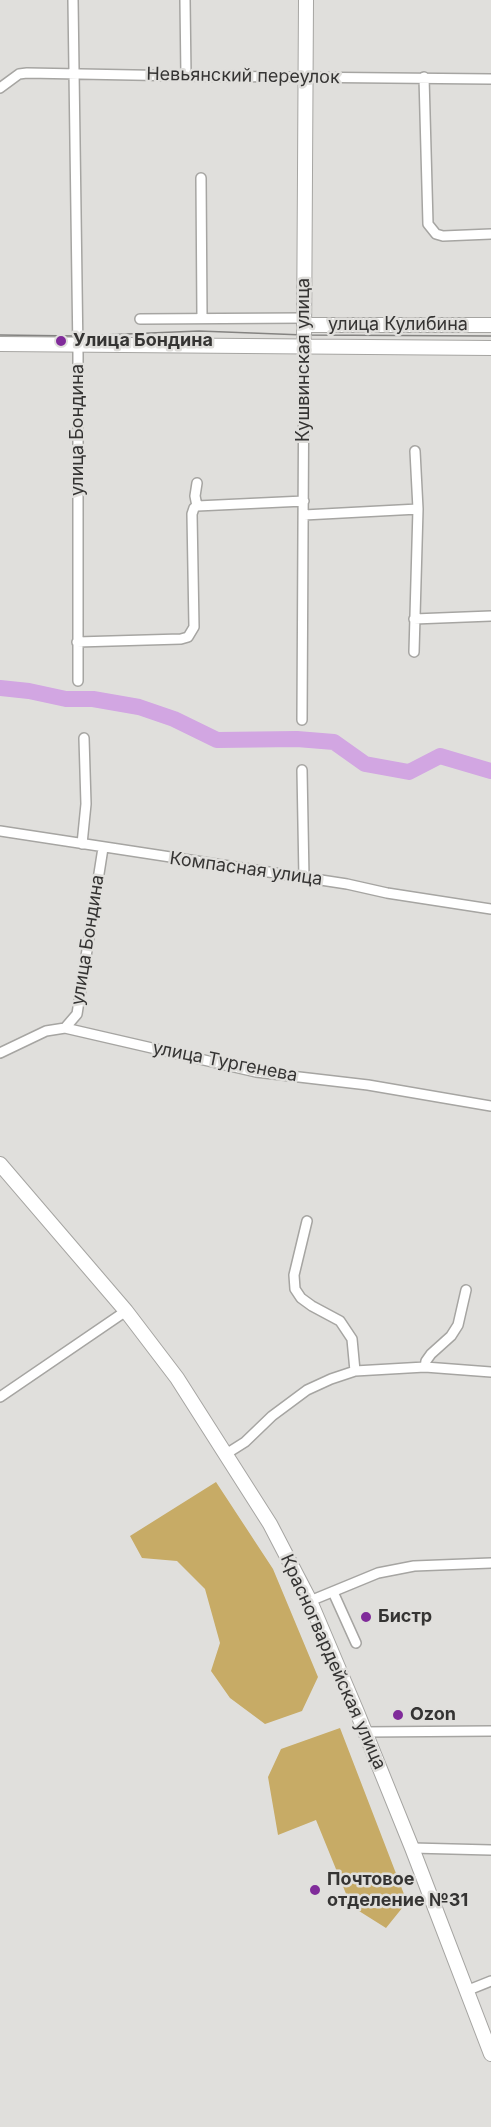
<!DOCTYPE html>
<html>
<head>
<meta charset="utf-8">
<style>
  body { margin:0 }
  canvas { display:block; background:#e0dfdc }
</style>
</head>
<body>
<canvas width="491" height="2127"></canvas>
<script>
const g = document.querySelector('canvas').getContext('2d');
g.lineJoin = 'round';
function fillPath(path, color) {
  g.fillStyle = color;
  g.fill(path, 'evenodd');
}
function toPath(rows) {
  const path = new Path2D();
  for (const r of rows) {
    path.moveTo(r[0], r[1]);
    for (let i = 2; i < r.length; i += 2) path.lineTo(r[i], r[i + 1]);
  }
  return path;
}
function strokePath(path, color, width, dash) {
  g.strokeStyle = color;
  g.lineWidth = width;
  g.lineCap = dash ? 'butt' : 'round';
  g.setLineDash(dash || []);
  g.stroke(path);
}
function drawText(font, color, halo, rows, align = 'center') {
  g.font = font + ' Inter,sans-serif';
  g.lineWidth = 5;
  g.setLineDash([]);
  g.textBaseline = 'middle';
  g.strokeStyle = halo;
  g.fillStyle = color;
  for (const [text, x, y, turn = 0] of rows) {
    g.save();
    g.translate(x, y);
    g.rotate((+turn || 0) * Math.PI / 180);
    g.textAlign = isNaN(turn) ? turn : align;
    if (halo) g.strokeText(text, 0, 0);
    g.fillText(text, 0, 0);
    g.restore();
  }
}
fillPath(toPath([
  [216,1482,273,1569,318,1677,302,1711,265,1724,230,1698,211,1671,220,1643,205,1589,177,1561,142,1558,130,1536],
  [340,1728,407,1902,386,1928,351,1906,316,1820,278,1835,268,1777,281,1749]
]), '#c7ab66');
strokePath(toPath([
  [0,688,29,691,66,699,93,699,139,707,174,719,217,740,297,739,334,742,365,764,409,772,440,756,491,771]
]), '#d2a6e2', 16);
const street = toPath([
  [73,0,78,354,78,681],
  [185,0,186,76],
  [424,77,428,224,436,234,443,236,491,234],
  [0,88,19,74,27,73,186,76,491,79],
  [201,178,202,317],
  [140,319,304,318],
  [197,483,195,496,197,506],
  [304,515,418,509],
  [414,619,491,616],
  [77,642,181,639,188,637,194,627,192,514,194,508,197,506,304,501],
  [414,652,418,509,415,451],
  [302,720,304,345],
  [302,770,304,878],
  [0,831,347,884,387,893,491,909],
  [82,844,86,804,84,738],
  [65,1028,77,1014,103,848],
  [0,1053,46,1031,65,1028,256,1072,368,1085,491,1106],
  [307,1221,294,1275,295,1289,301,1298,312,1306,340,1321,352,1339,355,1371],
  [425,1367,426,1361,431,1354,451,1336,458,1325,466,1290],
  [0,1397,126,1311],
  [226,1454,245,1442,272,1416,307,1390,331,1379,355,1371,425,1367,491,1372],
  [333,1592,356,1643],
  [310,1601,378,1573,414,1566,491,1563],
  [365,1732,491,1731],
  [412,1848,491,1850],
  [466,1991,491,1981]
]);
const secondary = toPath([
  [304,325,491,325],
  [0,344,491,348],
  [304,345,306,0],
  [0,1164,126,1311,177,1378,270,1524,310,1601,357,1712,412,1848,491,2054]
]);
strokePath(street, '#a6a5a2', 12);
strokePath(secondary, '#a6a5a2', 16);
strokePath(street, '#fff', 9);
strokePath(secondary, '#fff', 14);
strokePath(toPath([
  [0,335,77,336,199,331,304,335,491,336]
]), '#848381', 1.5);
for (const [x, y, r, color] of [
  [61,341,6,"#802b9a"],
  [366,1617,6,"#802b9a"],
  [398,1715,6,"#802b9a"],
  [315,1890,6,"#802b9a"]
]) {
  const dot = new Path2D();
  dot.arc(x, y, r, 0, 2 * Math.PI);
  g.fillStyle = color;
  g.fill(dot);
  strokePath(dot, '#e0dfdc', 2);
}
drawText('18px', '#353433', '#e0dfdc', [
  ["Невьянский переулок",243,76,1],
  ["улица Кулибина",398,325],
  ["Кушвинская улица",304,360,-90],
  ["улица Бондина",78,430,-90],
  ["Компасная улица",246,869,8],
  ["улица Бондина",88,940,-81],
  ["улица Тургенева",225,1062,11],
  ["Красногвардейская улица",333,1662,66]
]);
drawText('bold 18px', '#353433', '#e0dfdc', [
  ["Улица Бондина",73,341],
  ["Бистр",378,1617],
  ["Ozon",410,1715],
  ["Почтовое",327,1880],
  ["отделение №31",327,1901]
], 'left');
</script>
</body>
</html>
